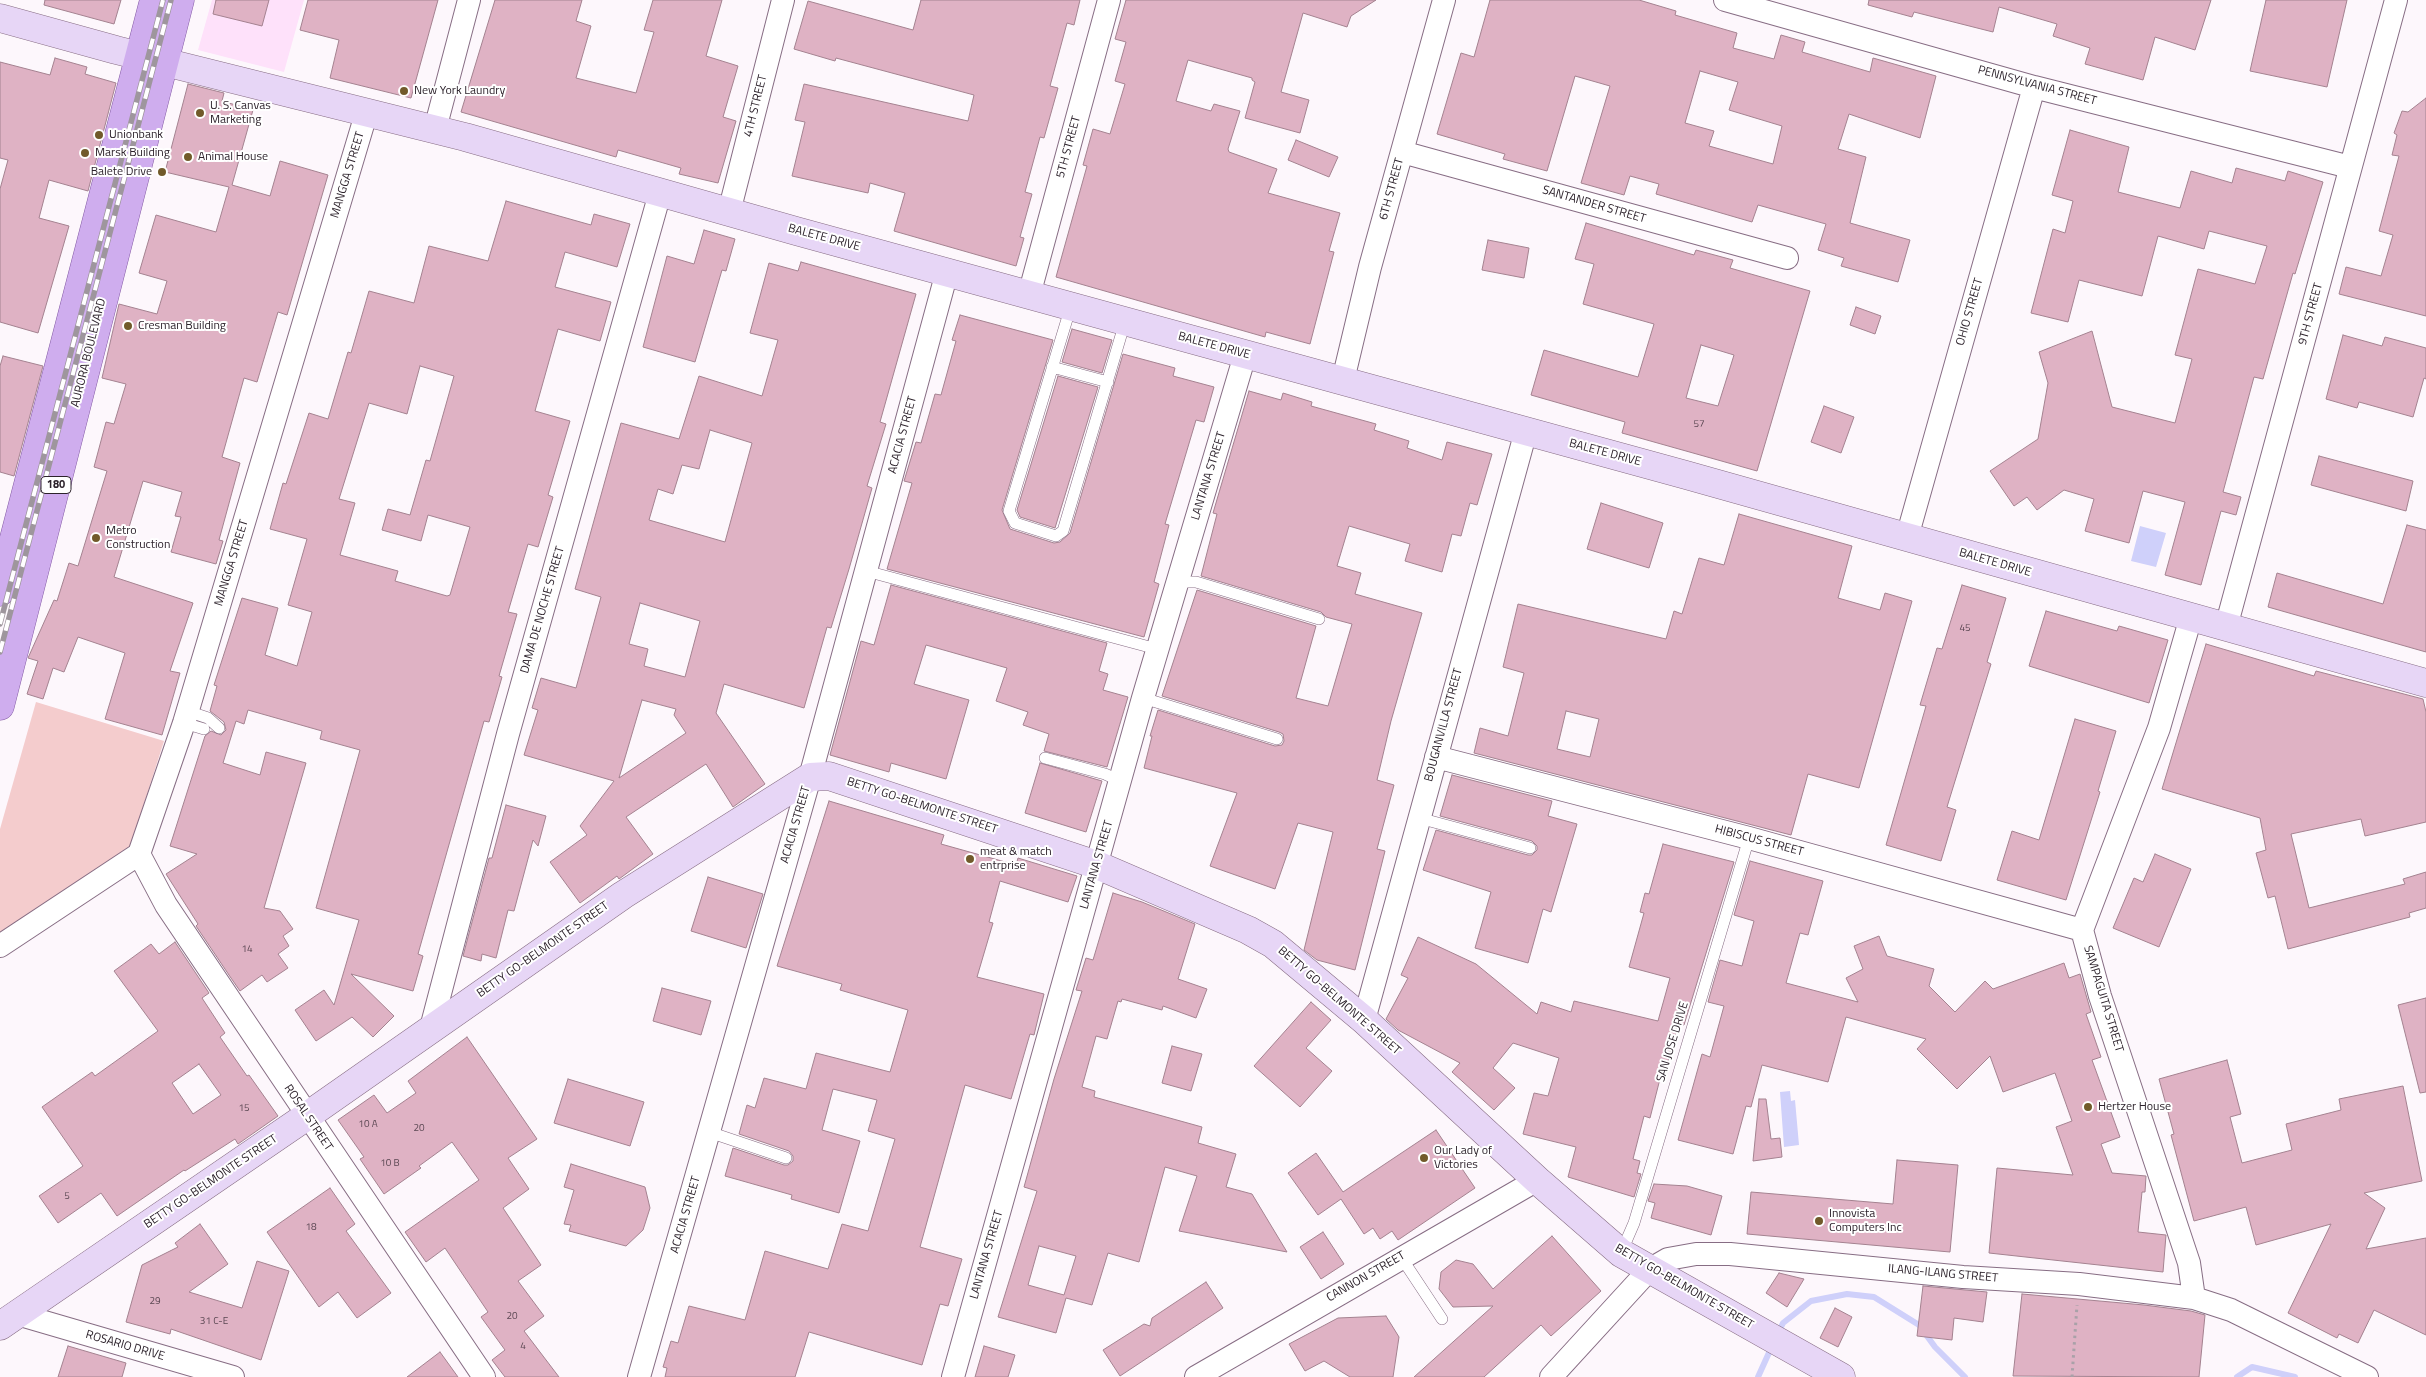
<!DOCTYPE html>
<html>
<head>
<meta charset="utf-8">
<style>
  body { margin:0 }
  canvas { display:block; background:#fdf7fc }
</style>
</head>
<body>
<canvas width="2426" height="1377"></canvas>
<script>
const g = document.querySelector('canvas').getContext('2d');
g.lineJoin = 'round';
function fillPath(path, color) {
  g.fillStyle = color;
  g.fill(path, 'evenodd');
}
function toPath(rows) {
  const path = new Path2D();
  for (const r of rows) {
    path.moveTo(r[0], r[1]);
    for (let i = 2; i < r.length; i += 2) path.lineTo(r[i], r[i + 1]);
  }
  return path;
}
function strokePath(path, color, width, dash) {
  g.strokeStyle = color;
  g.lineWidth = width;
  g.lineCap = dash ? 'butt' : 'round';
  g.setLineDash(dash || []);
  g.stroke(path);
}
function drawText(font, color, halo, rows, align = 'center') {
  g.font = font + ' "Titillium Web",sans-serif';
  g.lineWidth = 4;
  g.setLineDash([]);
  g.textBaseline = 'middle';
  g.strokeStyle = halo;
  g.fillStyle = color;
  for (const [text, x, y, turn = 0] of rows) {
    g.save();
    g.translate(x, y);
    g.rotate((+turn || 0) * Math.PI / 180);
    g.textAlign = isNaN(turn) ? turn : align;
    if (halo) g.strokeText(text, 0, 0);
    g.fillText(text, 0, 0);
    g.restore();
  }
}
fillPath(toPath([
  [212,0,304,0,284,72,198,50]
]), '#fee1fa');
fillPath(toPath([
  [36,702,164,741,130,848,0,935,0,829]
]), '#f4cccd');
fillPath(toPath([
  [2140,526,2166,533,2156,567,2131,561],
  [1790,1091,1791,1101,1795,1100,1799,1145,1784,1147,1780,1092]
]), '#cfd0fa');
strokePath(toPath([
  [1777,1335,1783,1323,1811,1301,1847,1294,1874,1297,1919,1325,1935,1347,1965,1377],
  [1758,1377,1772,1346],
  [2237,1377,2252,1367,2295,1377]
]), '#cfd0fa', 6);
const building = toPath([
  [45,0,121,0,114,24,44,5,45,0],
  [216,0,269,0,262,26,213,14,216,0],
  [308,0,438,0,411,98,330,78,339,40,300,30,308,0],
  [495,0,582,0,576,21,591,26,576,78,636,93,654,32,644,30,653,0,722,0,706,56,738,66,723,117,736,121,718,183,679,174,681,168,618,150,616,157,461,112,495,0],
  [921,0,1080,0,1074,25,1067,23,1050,86,1058,88,1044,138,1040,137,1025,192,1032,194,1020,237,1024,238,1016,266,894,231,905,193,870,183,868,193,792,176,805,122,795,120,804,84,968,121,974,95,836,58,835,61,794,49,808,1,913,30,921,0],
  [1126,0,1376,0,1351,16,1347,27,1303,13,1281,92,1309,100,1300,133,1245,118,1255,82,1252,80,1252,78,1188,60,1176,101,1211,111,1214,104,1240,111,1228,149,1229,152,1277,169,1268,193,1340,213,1329,251,1334,252,1310,344,1266,332,1265,337,1056,277,1087,166,1083,165,1093,129,1110,134,1125,84,1115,81,1126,42,1115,39,1126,0],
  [1490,0,1639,0,1676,11,1675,15,1737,33,1733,48,1774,59,1781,35,1805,42,1802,52,1870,72,1873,58,1936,76,1920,138,1849,114,1838,149,1866,157,1850,223,1910,240,1898,282,1841,266,1844,258,1818,250,1826,224,1758,205,1752,222,1656,194,1659,184,1630,176,1624,195,1581,183,1610,86,1575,76,1547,171,1503,159,1505,154,1437,134,1461,53,1474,57,1490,0],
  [1700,71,1738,82,1729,110,1782,126,1773,164,1709,146,1714,131,1685,123,1700,71],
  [1869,0,2211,0,2195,50,2155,37,2143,80,2085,64,2090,48,2053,36,2057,24,1999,7,1993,32,1914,12,1912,17,1868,5,1869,0],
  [2266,0,2347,0,2327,87,2250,71,2266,0],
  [55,58,87,67,85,74,116,83,88,191,49,180,39,218,69,226,38,333,0,322,0,189,8,160,0,158,0,62,50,75,55,58],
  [188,84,224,93,222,101,253,110,232,185,270,196,280,161,328,175,287,315,278,312,257,382,244,378,222,457,240,463,219,540,223,541,216,564,171,552,181,517,175,516,182,492,143,481,114,577,193,603,170,671,180,673,162,735,105,719,125,653,78,637,64,672,53,668,43,699,27,694,38,661,28,658,54,600,57,601,69,563,78,566,107,471,94,467,106,422,114,424,126,384,102,378,119,304,157,314,167,281,139,273,156,215,216,232,229,187,165,172,188,84],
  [2426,98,2426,316,2339,294,2346,267,2381,276,2393,235,2379,231,2399,156,2392,155,2397,135,2394,133,2402,111,2408,112,2426,98],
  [2070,130,2129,147,2118,192,2180,208,2191,171,2232,183,2236,168,2285,181,2288,171,2323,182,2295,274,2293,273,2263,379,2254,377,2223,492,2241,497,2236,515,2221,511,2201,585,2165,575,2185,502,2143,491,2129,543,2085,531,2094,499,2064,490,2037,510,2027,497,2014,506,1990,471,2038,439,2048,383,2039,352,2092,331,2112,407,2175,423,2192,359,2175,355,2198,269,2255,284,2267,246,2209,231,2204,249,2158,236,2142,296,2079,280,2068,322,2031,313,2053,229,2065,233,2073,201,2052,195,2070,130],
  [1296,140,1338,157,1329,177,1288,160,1296,140],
  [506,201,591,225,594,214,630,224,617,267,565,252,555,287,611,302,600,341,558,329,535,411,570,421,548,495,553,497,538,547,528,544,508,612,517,614,499,676,502,677,489,722,484,721,418,954,423,956,413,991,351,974,394,1016,373,1037,352,1017,316,1041,295,1010,324,990,334,1005,359,920,316,908,360,750,320,739,322,731,248,710,244,724,236,721,223,763,260,775,266,752,306,763,264,908,280,911,293,929,283,936,289,946,278,954,288,968,267,982,262,975,240,991,231,978,196,926,198,924,166,874,197,854,170,846,205,736,211,731,221,735,226,730,224,722,210,711,217,686,214,685,242,598,278,608,265,655,297,666,312,612,288,605,307,539,270,529,283,483,286,484,309,413,328,419,348,352,351,353,369,291,414,303,429,246,488,261,506,201],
  [420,366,454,376,430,461,426,460,410,515,388,509,382,530,421,541,428,515,470,527,450,595,447,596,395,581,398,571,340,555,355,503,339,499,369,403,407,414,420,366],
  [1586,223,1694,255,1696,250,1733,260,1730,268,1810,291,1757,471,1622,433,1625,422,1531,395,1544,350,1638,377,1654,324,1583,304,1594,264,1575,259,1586,223],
  [1701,345,1734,355,1718,406,1686,398,1701,345],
  [704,230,735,239,726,271,722,270,695,362,643,347,667,256,694,264,704,230],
  [1488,240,1529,248,1524,278,1482,270,1488,240],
  [801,262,916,294,880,422,886,424,867,486,872,488,849,569,831,628,827,627,804,708,724,684,716,713,765,784,733,807,706,764,626,817,653,854,619,879,617,876,580,903,550,862,587,835,580,826,614,781,524,755,538,710,532,708,541,678,576,688,601,597,575,589,621,423,679,439,699,376,762,396,778,340,750,333,769,263,798,271,801,262],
  [710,430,752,443,725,542,649,520,658,489,673,494,682,465,699,469,710,430],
  [640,603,700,621,685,677,644,666,648,649,629,644,640,603],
  [642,700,676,709,674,715,686,733,619,778,642,700],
  [1856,307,1881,316,1875,334,1850,325,1856,307],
  [960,315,1053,340,1002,510,1010,529,1054,543,1060,542,1070,533,1123,354,1175,368,1173,376,1214,387,1204,422,1196,420,1165,524,1169,525,1154,582,1159,584,1144,637,887,569,912,483,904,481,916,442,921,443,935,394,941,395,956,341,952,340,960,315],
  [1072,329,1112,340,1102,373,1062,362,1072,329],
  [2343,335,2382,346,2385,337,2426,348,2426,379,2424,378,2413,417,2359,402,2357,408,2326,399,2343,335],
  [3,356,43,366,14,476,0,472,0,366,3,356],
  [1058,376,1098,387,1055,528,1020,517,1017,510,1058,376],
  [1249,391,1281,400,1283,393,1312,402,1311,406,1376,424,1374,430,1409,441,1407,448,1442,460,1447,442,1492,454,1477,505,1470,503,1461,536,1452,534,1442,572,1405,561,1410,544,1349,526,1337,566,1361,573,1355,594,1422,613,1391,721,1377,780,1394,785,1377,849,1385,851,1355,970,1317,960,1304,950,1333,832,1298,823,1275,889,1210,866,1237,793,1144,768,1152,736,1150,736,1158,710,1275,746,1282,745,1284,741,1283,734,1279,732,1162,696,1197,590,1316,626,1296,698,1328,706,1352,624,1326,617,1321,612,1201,576,1217,514,1213,513,1249,391],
  [1824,406,1854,417,1841,453,1811,442,1824,406],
  [2319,456,2413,481,2406,511,2311,485,2319,456],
  [1601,503,1663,523,1649,568,1587,549,1601,503],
  [1739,514,1852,546,1838,598,1880,610,1885,593,1912,601,1859,788,1808,774,1791,835,1474,753,1480,728,1508,736,1524,673,1503,667,1518,604,1666,639,1674,611,1682,614,1699,558,1724,565,1739,514],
  [1566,711,1599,719,1590,757,1557,749,1566,711],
  [2407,525,2426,530,2426,652,2268,607,2277,573,2383,604,2407,525],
  [891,585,1107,643,1099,671,1108,674,1103,690,1128,697,1107,767,1044,751,1049,734,1023,725,1028,712,996,701,1007,668,926,645,914,684,969,700,946,779,891,763,889,772,830,755,861,641,874,645,891,585],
  [1962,585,2006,598,1987,662,1991,664,1947,807,1956,810,1941,861,1886,845,1926,706,1920,705,1937,648,1942,649,1962,585],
  [2046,611,2117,631,2119,626,2168,640,2149,703,2029,666,2046,611],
  [2206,644,2314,676,2316,671,2423,699,2426,712,2426,822,2365,836,2361,819,2291,834,2309,908,2405,884,2403,879,2426,872,2426,908,2409,913,2410,917,2288,949,2275,896,2268,898,2256,853,2266,850,2260,818,2162,789,2206,644],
  [2075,719,2116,731,2098,791,2100,792,2066,900,1997,880,2012,831,2039,840,2075,719],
  [1040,763,1102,781,1086,832,1025,813,1040,763],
  [1452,775,1552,801,1548,816,1577,824,1551,912,1543,909,1528,963,1475,948,1491,892,1423,870,1436,830,1528,855,1532,855,1537,850,1537,846,1532,841,1440,816,1452,775],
  [829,801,944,835,941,844,1016,865,1018,858,1077,876,1068,902,1000,881,989,922,993,923,977,977,1044,994,1034,1035,1030,1034,1011,1099,965,1085,920,1247,962,1259,948,1306,940,1304,922,1365,809,1332,795,1377,665,1377,667,1368,663,1367,671,1341,678,1343,689,1306,745,1320,765,1251,828,1269,842,1224,868,1231,895,1139,868,1131,877,1100,833,1089,822,1130,860,1141,839,1213,791,1199,792,1195,725,1176,733,1148,784,1165,788,1165,793,1161,793,1156,789,1151,739,1134,747,1105,755,1108,764,1078,806,1089,816,1053,890,1072,908,1010,840,990,842,984,777,966,829,801],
  [506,805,546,816,538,846,533,840,514,911,508,910,496,958,482,954,481,961,463,956,489,858,492,858,506,805],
  [1663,844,1734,862,1684,1025,1678,1024,1664,1076,1661,1075,1650,1118,1644,1116,1633,1159,1640,1161,1637,1173,1641,1174,1634,1197,1568,1177,1576,1147,1523,1134,1534,1093,1548,1096,1559,1058,1513,1043,1493,1068,1515,1088,1494,1110,1452,1072,1460,1063,1398,1030,1386,1019,1408,978,1401,975,1418,937,1476,964,1537,1014,1541,1002,1571,1012,1574,1001,1658,1021,1670,978,1629,967,1644,913,1640,912,1645,893,1649,894,1663,844],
  [2155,854,2191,869,2159,947,2113,928,2134,878,2143,882,2155,854],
  [1750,861,1823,881,1808,935,1800,933,1786,983,1858,1002,1846,978,1863,969,1854,946,1879,936,1887,956,1934,969,1929,986,1955,1012,1985,981,1993,989,2064,963,2069,978,2080,974,2091,1012,2086,1014,2101,1057,2092,1060,2120,1137,2101,1144,2112,1173,2146,1176,2145,1192,2142,1192,2138,1232,2166,1235,2163,1272,1989,1253,1997,1168,2073,1175,2056,1127,2072,1121,2055,1073,2003,1092,1990,1056,1957,1089,1917,1049,1926,1039,1846,1017,1828,1082,1762,1065,1751,1107,1746,1106,1733,1154,1678,1140,1702,1054,1710,1057,1724,1006,1708,1002,1720,960,1742,966,1754,921,1734,915,1750,861],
  [708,877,763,894,746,948,691,931,708,877],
  [1113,893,1142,902,1195,924,1178,979,1207,989,1196,1018,1163,1006,1162,1010,1122,999,1121,1002,1118,1001,1107,1039,1096,1036,1082,1087,1095,1091,1094,1097,1202,1127,1198,1143,1236,1154,1226,1187,1252,1194,1287,1252,1179,1231,1197,1176,1165,1167,1139,1262,1108,1253,1092,1305,1066,1298,1056,1333,998,1317,1037,1191,1024,1187,1054,1079,1082,991,1076,990,1086,958,1093,960,1113,893],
  [1039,1246,1076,1256,1064,1295,1028,1285,1039,1246],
  [175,942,209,993,202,998,225,1033,220,1037,247,1076,249,1075,278,1116,238,1144,235,1139,185,1171,184,1170,117,1216,101,1193,58,1223,39,1196,83,1166,42,1107,92,1072,95,1076,158,1031,114,971,151,944,159,954,175,942],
  [199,1064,221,1095,193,1114,172,1083,199,1064],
  [662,988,711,1001,701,1035,653,1021,662,988],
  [2426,998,2426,1092,2420,1093,2398,1005,2426,998],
  [1311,1002,1331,1020,1306,1048,1332,1071,1300,1107,1254,1066,1311,1002],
  [467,1037,537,1139,508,1158,529,1189,503,1208,541,1265,518,1281,544,1316,524,1331,559,1377,505,1377,492,1360,505,1350,481,1317,488,1312,445,1248,426,1262,405,1232,479,1180,452,1142,419,1166,421,1168,384,1194,360,1159,364,1157,338,1120,374,1095,387,1113,416,1093,408,1081,467,1037],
  [1172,1046,1202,1054,1191,1091,1162,1083,1172,1046],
  [2227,1060,2241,1114,2230,1117,2242,1163,2292,1150,2286,1124,2341,1110,2339,1099,2403,1086,2422,1181,2364,1193,2385,1208,2366,1249,2426,1238,2426,1335,2374,1310,2358,1343,2339,1334,2337,1338,2288,1313,2331,1224,2256,1245,2246,1207,2194,1221,2171,1135,2174,1134,2159,1079,2227,1060],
  [568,1079,644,1102,630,1146,554,1123,568,1079],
  [1759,1099,1766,1099,1771,1139,1780,1138,1782,1157,1753,1161,1759,1099],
  [1436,1130,1475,1188,1398,1240,1392,1231,1380,1239,1373,1228,1364,1234,1341,1199,1318,1215,1288,1173,1316,1153,1343,1192,1436,1130],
  [1897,1160,1958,1165,1950,1252,1747,1234,1751,1192,1893,1204,1897,1160],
  [571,1164,645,1187,650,1208,643,1230,626,1246,569,1231,571,1225,564,1224,574,1190,564,1187,571,1164],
  [1654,1184,1687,1186,1722,1196,1711,1235,1651,1218,1655,1203,1648,1201,1654,1184],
  [330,1188,355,1224,346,1231,391,1293,357,1318,338,1292,319,1307,267,1232,330,1188],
  [200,1224,228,1264,189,1292,242,1308,257,1261,289,1271,261,1360,171,1329,170,1334,126,1322,142,1265,178,1247,175,1243,200,1224],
  [1323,1232,1344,1264,1321,1279,1300,1247,1323,1232],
  [1552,1236,1601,1291,1551,1336,1541,1325,1484,1377,1414,1377,1493,1306,1453,1307,1439,1289,1441,1272,1456,1260,1473,1264,1493,1289,1552,1236],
  [1779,1273,1804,1279,1787,1307,1766,1293,1779,1273],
  [1206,1282,1223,1308,1120,1376,1103,1350,1144,1324,1150,1326,1152,1318,1206,1282],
  [1923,1286,1987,1292,1983,1322,1954,1318,1952,1340,1917,1336,1923,1286],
  [2022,1294,2144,1305,2191,1311,2205,1315,2199,1377,2013,1376,2022,1294],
  [1835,1308,1852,1317,1838,1347,1820,1338,1835,1308],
  [1386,1316,1399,1337,1393,1377,1350,1377,1324,1361,1305,1371,1289,1344,1338,1318,1386,1316],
  [68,1346,126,1363,122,1377,58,1377,68,1346],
  [984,1346,1015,1355,1008,1377,975,1377,984,1346],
  [440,1352,458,1377,407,1377,440,1352]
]);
fillPath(building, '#dfb2c4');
strokePath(building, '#a48290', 1);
const lane = toPath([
  [1071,306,1009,511,1015,523,1056,536,1063,531,1125,322],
  [1052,367,1108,382],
  [866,571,1157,649],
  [1177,582,1196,582,1319,619],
  [1143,698,1277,739],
  [187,711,208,718,219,728],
  [184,723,204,729],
  [1045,758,1105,774,1120,781],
  [1419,818,1530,848],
  [709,1132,786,1158],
  [1621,1253,1634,1223,1749,838],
  [1401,1257,1442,1319]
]);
const street = toPath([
  [1725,0,2034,87,2350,167],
  [435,129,469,0],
  [1402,152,1787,258],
  [729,212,783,0],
  [1029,295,1109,0],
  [1343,380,1370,267,1444,0],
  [1907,537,2034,87],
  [2191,617,2159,728,2082,930,2100,996,2189,1263,2194,1298],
  [2226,627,2396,0],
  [1436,757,1749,838,2082,930],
  [139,854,166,905,484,1377],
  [0,946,139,854,184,723,367,111],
  [1364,1020,1526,431],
  [431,1028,508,734,660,193],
  [17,1314,233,1377],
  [639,1377,810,777,947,272],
  [953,1377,1143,698,1245,355],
  [1196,1377,1537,1180],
  [1551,1377,1649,1270,1668,1259,1696,1254,1730,1254,1963,1277,2079,1284,2194,1298,2231,1310,2367,1377]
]);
const secondary = toPath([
  [0,18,116,50,465,137,796,231,1686,475,2426,683],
  [0,1326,307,1116,623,895,810,777,829,776,1097,865,1248,930,1273,944,1364,1020,1537,1180,1621,1253,1841,1377]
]);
const primary = toPath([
  [0,592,154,0],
  [0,706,180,0]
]);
strokePath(lane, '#876d84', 12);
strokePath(street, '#876d84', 24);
strokePath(secondary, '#876d84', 29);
strokePath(primary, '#8259a2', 29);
strokePath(toPath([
  [2072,1377,2077,1305]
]), '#a9a1a8', 3, [2.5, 4]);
strokePath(lane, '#fff', 11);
strokePath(street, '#fff', 22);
strokePath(secondary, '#e7d6f6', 28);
strokePath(primary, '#cfadee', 28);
const rail = toPath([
  [0,624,163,0],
  [0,652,171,0]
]);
strokePath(rail, '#9e969d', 5.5);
strokePath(rail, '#fff', 4, [11]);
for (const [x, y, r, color] of [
  [404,91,5,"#715a2a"],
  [200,113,5,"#715a2a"],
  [99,135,5,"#715a2a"],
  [85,153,5,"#715a2a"],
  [188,157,5,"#715a2a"],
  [162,172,5,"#715a2a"],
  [128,326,5,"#715a2a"],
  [96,538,5,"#715a2a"],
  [970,859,5,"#715a2a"],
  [2088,1107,5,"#715a2a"],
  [1424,1158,5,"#715a2a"],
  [1819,1221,5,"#715a2a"]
]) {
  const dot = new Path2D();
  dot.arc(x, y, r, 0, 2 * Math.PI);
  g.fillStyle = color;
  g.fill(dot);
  strokePath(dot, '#fff', 2);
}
drawText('10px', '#5a4752', null, [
  ["57",1699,425],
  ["45",1965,629],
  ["14",247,950],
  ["15",244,1109],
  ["10 A",368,1125],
  ["20",419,1129],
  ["10 B",390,1164],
  ["5",67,1197],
  ["18",311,1228],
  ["29",155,1302],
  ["20",512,1317],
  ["31 C-E",214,1322],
  ["4",523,1347]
]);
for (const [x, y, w] of [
  [56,485,30]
]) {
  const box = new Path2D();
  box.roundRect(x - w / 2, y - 8.5, w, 17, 4);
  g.fillStyle = '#fff';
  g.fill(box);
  strokePath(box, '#2d232c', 1);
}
drawText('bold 11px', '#2d232c', null, [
  ["180",56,485]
]);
drawText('12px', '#2d232c', '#fff', [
  ["PENNSYLVANIA STREET",2037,86,15],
  ["4TH STREET",756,106,-76],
  ["5TH STREET",1069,147,-75],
  ["MANGGA STREET",348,175,-73],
  ["6TH STREET",1392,189,-75],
  ["SANTANDER STREET",1594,205,16],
  ["BALETE DRIVE",824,238,15],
  ["OHIO STREET",1970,312,-74],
  ["9TH STREET",2311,314,-75],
  ["BALETE DRIVE",1214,346,15],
  ["AURORA BOULEVARD",89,353,-76],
  ["ACACIA STREET",903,435,-75],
  ["BALETE DRIVE",1605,453,15],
  ["LANTANA STREET",1209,476,-73],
  ["MANGGA STREET",232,563,-73],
  ["BALETE DRIVE",1995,563,16],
  ["DAMA DE NOCHE STREET",543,610,-74],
  ["BOUGANVILLA STREET",1444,725,-75],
  ["BETTY GO-BELMONTE STREET",922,806,18],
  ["ACACIA STREET",796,825,-74],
  ["HIBISCUS STREET",1759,841,15],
  ["LANTANA STREET",1097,865,-74],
  ["BETTY GO-BELMONTE STREET",543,950,-35],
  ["SAMPAGUITA STREET",2103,999,73],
  ["BETTY GO-BELMONTE STREET",1339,1001,41],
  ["SAN JOSE DRIVE",1673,1042,-73],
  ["ROSAL STREET",308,1118,56],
  ["BETTY GO-BELMONTE STREET",211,1182,-34],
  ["ACACIA STREET",686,1215,-74],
  ["LANTANA STREET",987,1255,-74],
  ["ILANG-ILANG STREET",1943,1274,5],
  ["CANNON STREET",1366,1277,-30],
  ["BETTY GO-BELMONTE STREET",1684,1287,30],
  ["ROSARIO DRIVE",125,1346,16]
]);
drawText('12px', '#2d232c', '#fff', [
  ["New York Laundry",414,91],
  ["U. S. Canvas",210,106],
  ["Marketing",210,120],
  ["Unionbank",109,135],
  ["Marsk Building",95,153],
  ["Animal House",198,157],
  ["Balete Drive",152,172,"right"],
  ["Cresman Building",138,326],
  ["Metro",106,531],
  ["Construction",106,545],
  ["meat & match",980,852],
  ["entrprise",980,866],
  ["Hertzer House",2098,1107],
  ["Our Lady of",1434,1151],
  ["Victories",1434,1165],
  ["Innovista",1829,1214],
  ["Computers Inc",1829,1228]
], 'left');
</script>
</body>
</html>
